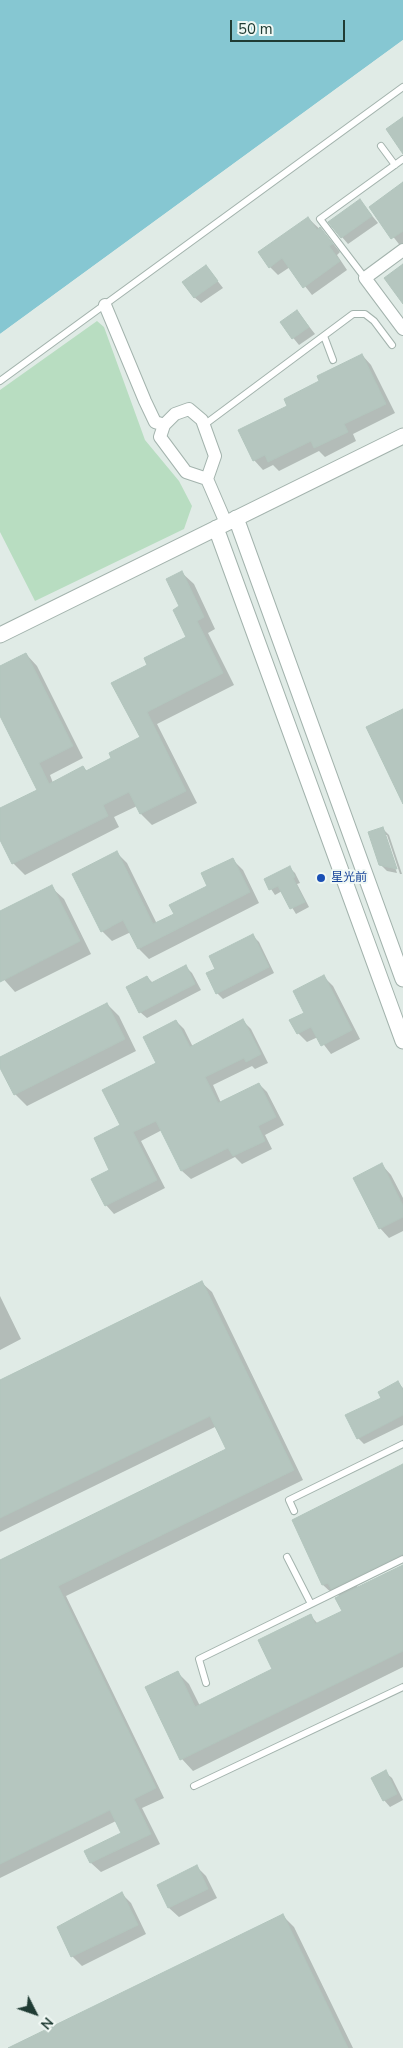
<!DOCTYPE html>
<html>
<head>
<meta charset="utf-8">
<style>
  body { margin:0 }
  #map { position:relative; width:403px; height:2048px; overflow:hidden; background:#e0ebe6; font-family:"Nunito Sans",sans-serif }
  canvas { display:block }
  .north { position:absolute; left:10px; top:1988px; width:50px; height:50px; -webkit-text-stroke:4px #f0f8f4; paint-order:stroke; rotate:131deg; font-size:14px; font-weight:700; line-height:20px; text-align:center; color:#203c34 }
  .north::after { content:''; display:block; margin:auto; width:18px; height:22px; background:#203c34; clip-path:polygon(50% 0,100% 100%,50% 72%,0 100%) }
  .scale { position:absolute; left:230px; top:20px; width:115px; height:22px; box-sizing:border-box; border:2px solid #203c34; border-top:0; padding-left:6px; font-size:15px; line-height:18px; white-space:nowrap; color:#203c34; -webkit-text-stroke:4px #f0f8f4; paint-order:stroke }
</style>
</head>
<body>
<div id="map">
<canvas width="403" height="2048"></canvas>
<div class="north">N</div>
<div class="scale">50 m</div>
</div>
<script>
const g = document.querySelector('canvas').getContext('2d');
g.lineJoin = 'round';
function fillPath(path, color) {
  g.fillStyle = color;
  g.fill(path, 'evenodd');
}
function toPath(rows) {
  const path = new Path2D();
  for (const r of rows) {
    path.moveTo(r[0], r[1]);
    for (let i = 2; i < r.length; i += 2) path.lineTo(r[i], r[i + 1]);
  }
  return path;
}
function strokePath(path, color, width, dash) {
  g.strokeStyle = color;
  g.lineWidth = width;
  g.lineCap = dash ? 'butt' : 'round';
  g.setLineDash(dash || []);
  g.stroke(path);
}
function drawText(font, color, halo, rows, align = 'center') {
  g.font = font + ' "Nunito Sans","Noto Sans JP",sans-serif';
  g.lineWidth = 4;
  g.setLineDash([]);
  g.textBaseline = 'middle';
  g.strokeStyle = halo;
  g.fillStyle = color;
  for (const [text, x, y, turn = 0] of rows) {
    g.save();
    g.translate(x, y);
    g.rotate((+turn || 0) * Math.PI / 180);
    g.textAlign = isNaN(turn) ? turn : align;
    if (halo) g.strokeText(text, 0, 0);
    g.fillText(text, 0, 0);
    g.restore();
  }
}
fillPath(toPath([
  [97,321,104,327,145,440,179,481,192,506,184,529,35,601,0,532,0,390]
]), '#b8ddc1');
fillPath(toPath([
  [0,0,403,0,403,40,0,334]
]), '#86c7d2');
fillPath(toPath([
  [403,40,403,43,0,337,0,334]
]), '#e0ebe6');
fillPath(toPath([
  [403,184,403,247,402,248,370,207],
  [360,201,378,223,348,244,342,237],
  [308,218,328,237,340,252,337,255,347,270,312,295,290,267,278,275,270,267],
  [206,266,223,288,201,303,194,297],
  [297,311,315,334,299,345,281,323],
  [362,355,371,365,395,413,353,434,356,441,325,457,319,451,279,471,273,465,263,470,254,460,289,407],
  [182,573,194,584,215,629,208,633,234,685,157,724,197,803,152,825,141,814,137,806,114,817,119,827,25,875,13,863,0,837,0,810,38,790,0,714,0,667,26,654,37,666,83,758,50,775,53,783,83,768,87,771,113,758,142,738,149,666,188,637,181,607],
  [383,829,389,835,402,874,400,874,387,835,384,835,397,873,387,871,380,864],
  [117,853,127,863,157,924,176,914,209,886,232,859,243,870,259,903,149,959,139,949,131,932,112,941,102,931],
  [290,868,295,873,300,883,297,884,309,907,296,914,282,891,275,895,265,880],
  [51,887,64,899,91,954,15,992,0,975,0,913],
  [253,936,259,942,274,973,223,999,217,993,217,969],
  [186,967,192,973,201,990,147,1018,140,1012,147,977,153,983],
  [324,977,333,986,360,1039,331,1054,318,1037,307,1042,298,1033],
  [107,1004,119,1016,136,1051,27,1106,15,1094,0,1065,0,1058],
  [176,1021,184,1029,193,1047,243,1021,251,1029,268,1063,255,1069,252,1066,213,1085,221,1103,259,1084,267,1092,284,1125,265,1135,272,1149,242,1164,235,1157,191,1179,182,1171,162,1130,141,1141,165,1188,114,1214,106,1205,93,1179,111,1170,121,1126,158,1064],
  [382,1165,391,1175,403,1198,403,1231,389,1238,380,1228],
  [202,1283,212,1292,303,1480,66,1596,164,1798,142,1808,160,1844,101,1872,91,1863,86,1852,123,1834,116,1821,0,1878,0,1561,228,1450,215,1427,0,1532,0,1382],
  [0,1296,21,1339,0,1350],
  [398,1383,403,1388,403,1425,364,1444,358,1438,382,1398],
  [403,1466,403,1562,357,1586,360,1592,403,1571,403,1667,193,1771,182,1759,147,1688,178,1673,189,1684,200,1706,274,1670,311,1616,318,1624,343,1612,340,1597,338,1595,335,1596,323,1585],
  [385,1772,392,1778,403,1800,390,1807,384,1800],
  [197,1867,206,1876,217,1898,179,1917,169,1908,158,1885],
  [122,1894,131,1903,146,1934,82,1966,72,1956,58,1927],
  [282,1915,294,1927,353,2048,11,2048]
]), '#0003');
const building = toPath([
  [403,117,403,154,386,129,403,117],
  [403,182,403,231,391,239,369,207,403,182],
  [360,199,372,216,341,238,328,222,360,199],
  [308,217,317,230,320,227,333,244,329,246,340,261,303,288,282,258,269,268,258,252,308,217],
  [403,264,403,304,384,278,403,264],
  [206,265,218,281,194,298,182,282,206,265],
  [297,310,309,327,292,339,280,322,297,310],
  [362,354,386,404,344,424,348,432,314,448,311,441,268,462,265,455,253,461,238,430,287,406,284,399,319,381,317,376,362,354],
  [182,571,204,617,197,621,223,673,147,712,186,791,140,814,129,792,103,805,108,816,12,864,0,840,0,808,37,790,0,716,0,666,26,653,73,746,39,763,49,784,83,766,86,771,111,758,109,753,140,737,111,683,147,665,144,658,186,637,173,610,179,606,166,579,182,571],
  [403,709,403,804,366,727,403,709],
  [383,827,397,869,379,865,368,832,383,827],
  [117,851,153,924,174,914,169,905,207,886,201,873,233,858,250,892,138,949,123,920,101,932,72,874,117,851],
  [290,866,295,877,293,878,305,902,290,909,278,886,269,890,264,879,290,866],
  [52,885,80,941,0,982,0,911,52,885],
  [253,934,269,967,216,994,206,973,215,969,209,956,253,934],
  [186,965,195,984,139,1013,126,987,147,976,151,983,186,965],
  [324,975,352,1030,321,1046,311,1027,297,1034,289,1020,304,1013,293,991,324,975],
  [107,1003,125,1039,14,1095,0,1068,0,1057,107,1003],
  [243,1019,261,1054,246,1062,244,1058,205,1077,218,1103,259,1083,276,1117,258,1126,265,1141,233,1156,228,1148,181,1171,156,1121,133,1132,157,1180,105,1206,91,1179,109,1170,94,1138,120,1125,102,1090,156,1063,143,1037,176,1020,190,1047,243,1019],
  [382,1163,403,1206,403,1217,379,1229,353,1178,382,1163],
  [202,1281,294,1470,58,1586,156,1788,134,1799,151,1834,90,1863,84,1851,121,1833,110,1810,0,1864,0,1560,226,1449,210,1416,0,1518,0,1380,202,1281],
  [398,1381,403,1390,403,1415,357,1439,345,1415,381,1398,378,1392,398,1381],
  [403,1464,403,1554,331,1589,328,1583,322,1585,292,1520,403,1464],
  [403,1565,403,1651,180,1760,145,1687,178,1671,195,1707,272,1669,258,1640,311,1614,315,1624,342,1611,335,1598,403,1565],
  [386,1770,397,1794,383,1801,371,1778,386,1770],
  [197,1865,208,1889,168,1908,157,1885,197,1865],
  [122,1892,138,1925,71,1957,57,1927,122,1892],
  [283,1914,348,2048,8,2048,283,1914]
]);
fillPath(building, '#b5c6bf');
strokePath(building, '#b2c5bd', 1);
const service = toPath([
  [381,146,395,165],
  [365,278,320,219,403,159],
  [324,336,333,360],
  [0,381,403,87],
  [204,425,353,314,365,314,374,321,392,345],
  [294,1511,289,1500,403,1444],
  [287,1557,311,1604],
  [206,1683,199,1659,403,1559],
  [194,1786,403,1687]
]);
const minor = toPath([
  [403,250,365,278,403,329],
  [105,305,145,401,155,422,164,425],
  [207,479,186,472,160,437,164,425,175,414,189,409,202,420,215,456,207,479,226,523]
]);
const tertiary = toPath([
  [236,518,403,979],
  [216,528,403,1041],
  [0,635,403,436]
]);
strokePath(service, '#a3b3ad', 8);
strokePath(minor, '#a3b3ad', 14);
strokePath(tertiary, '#a3b3ad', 17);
strokePath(service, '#fff', 6);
strokePath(minor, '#fff', 12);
strokePath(tertiary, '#fff', 15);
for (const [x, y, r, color] of [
  [321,878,5,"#1a4fb4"]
]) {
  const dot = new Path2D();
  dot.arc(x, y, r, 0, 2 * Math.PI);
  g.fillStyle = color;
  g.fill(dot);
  strokePath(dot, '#f0f8f4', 2);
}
drawText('12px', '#164399', '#f0f8f4', [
  ["星光前",331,878]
], 'left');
</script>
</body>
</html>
